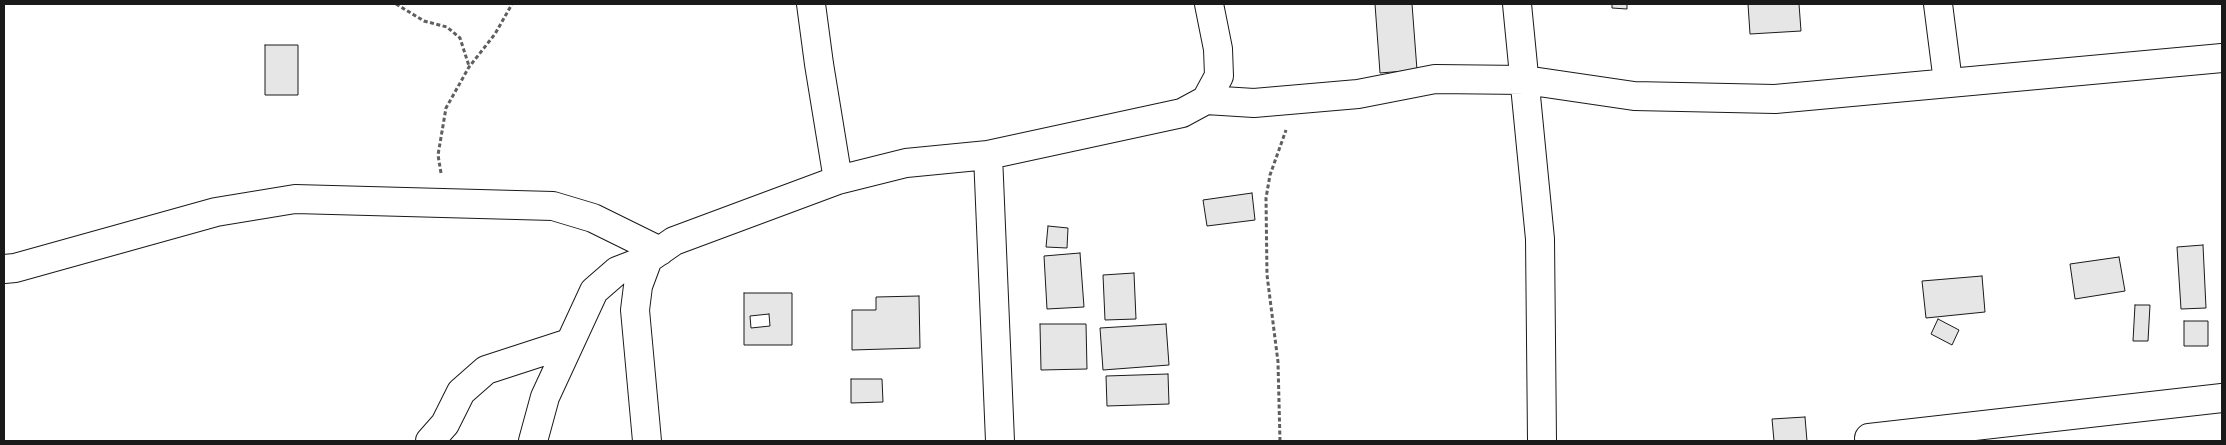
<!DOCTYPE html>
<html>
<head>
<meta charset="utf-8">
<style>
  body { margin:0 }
  #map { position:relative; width:2226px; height:445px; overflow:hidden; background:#fff; font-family:Poppins,sans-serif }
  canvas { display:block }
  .frame { position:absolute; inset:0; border:5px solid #1a1a1a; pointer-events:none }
</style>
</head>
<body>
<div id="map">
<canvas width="2226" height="445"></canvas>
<div class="frame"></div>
</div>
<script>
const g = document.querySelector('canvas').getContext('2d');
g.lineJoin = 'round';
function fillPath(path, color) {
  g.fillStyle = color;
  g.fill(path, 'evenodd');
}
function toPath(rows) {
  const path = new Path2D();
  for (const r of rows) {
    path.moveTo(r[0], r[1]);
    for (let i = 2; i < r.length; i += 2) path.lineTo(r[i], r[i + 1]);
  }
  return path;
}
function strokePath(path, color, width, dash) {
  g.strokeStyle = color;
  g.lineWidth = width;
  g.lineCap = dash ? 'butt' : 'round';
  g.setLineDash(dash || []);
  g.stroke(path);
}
const building = toPath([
  [1375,4,1412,4,1417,70,1380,73,1375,4],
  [1612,4,1627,4,1627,9,1612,8,1612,4],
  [1748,4,1799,4,1801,31,1750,34,1748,4],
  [265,45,298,45,298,95,265,95,265,45],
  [1252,193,1255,220,1207,226,1203,200,1252,193],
  [1048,226,1068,228,1067,248,1046,247,1048,226],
  [2203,245,2206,308,2181,309,2177,247,2203,245],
  [1080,253,1084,307,1047,309,1044,256,1080,253],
  [2119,257,2125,291,2075,299,2070,264,2119,257],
  [1134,273,1136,319,1105,320,1103,275,1134,273],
  [1982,276,1985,312,1926,318,1922,281,1982,276],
  [744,293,792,293,792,345,744,345,744,293],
  [769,314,770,326,751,328,750,316,769,314],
  [919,296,920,348,852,350,852,310,876,310,876,297,919,296],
  [2135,305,2150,305,2148,341,2133,341,2135,305],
  [1938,319,1959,330,1952,345,1931,334,1938,319],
  [2184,321,2208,321,2208,346,2184,346,2184,321],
  [1040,324,1086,324,1087,369,1041,370,1040,324],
  [1166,324,1169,365,1103,370,1100,328,1166,324],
  [1168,374,1169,404,1107,406,1106,376,1168,374],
  [851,379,882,379,883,402,851,403,851,379],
  [1805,417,1807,441,1774,441,1772,419,1805,417]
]);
fillPath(building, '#e6e6e6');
strokePath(building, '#1a1a1a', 1);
const street = toPath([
  [811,4,819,64,838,180],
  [1517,4,1540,239,1542,441],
  [1938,4,1948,82],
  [1206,100,1254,103,1358,94,1435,79,1525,80,1634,96,1775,99,2222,58],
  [988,155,1000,441],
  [4,269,15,268,216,212,295,199,553,206,593,218,660,251],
  [1869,438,2222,398],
  [430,441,445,424,461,392,486,370,569,343],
  [533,441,545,397,594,291,617,271,648,259],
  [647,441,635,310,638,286,648,259,674,241,838,180,906,163,988,155,1182,113,1206,100,1219,76,1218,49,1209,4]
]);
strokePath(street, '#1a1a1a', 30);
strokePath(toPath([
  [396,4,424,21,447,27,460,38,469,66],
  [441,173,438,155,446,108,469,67,495,34,512,4],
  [1280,441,1278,362,1267,275,1266,198,1270,175,1286,130]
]), '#5f5f5f', 3, [4, 2.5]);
strokePath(street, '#fff', 28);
</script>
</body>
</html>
